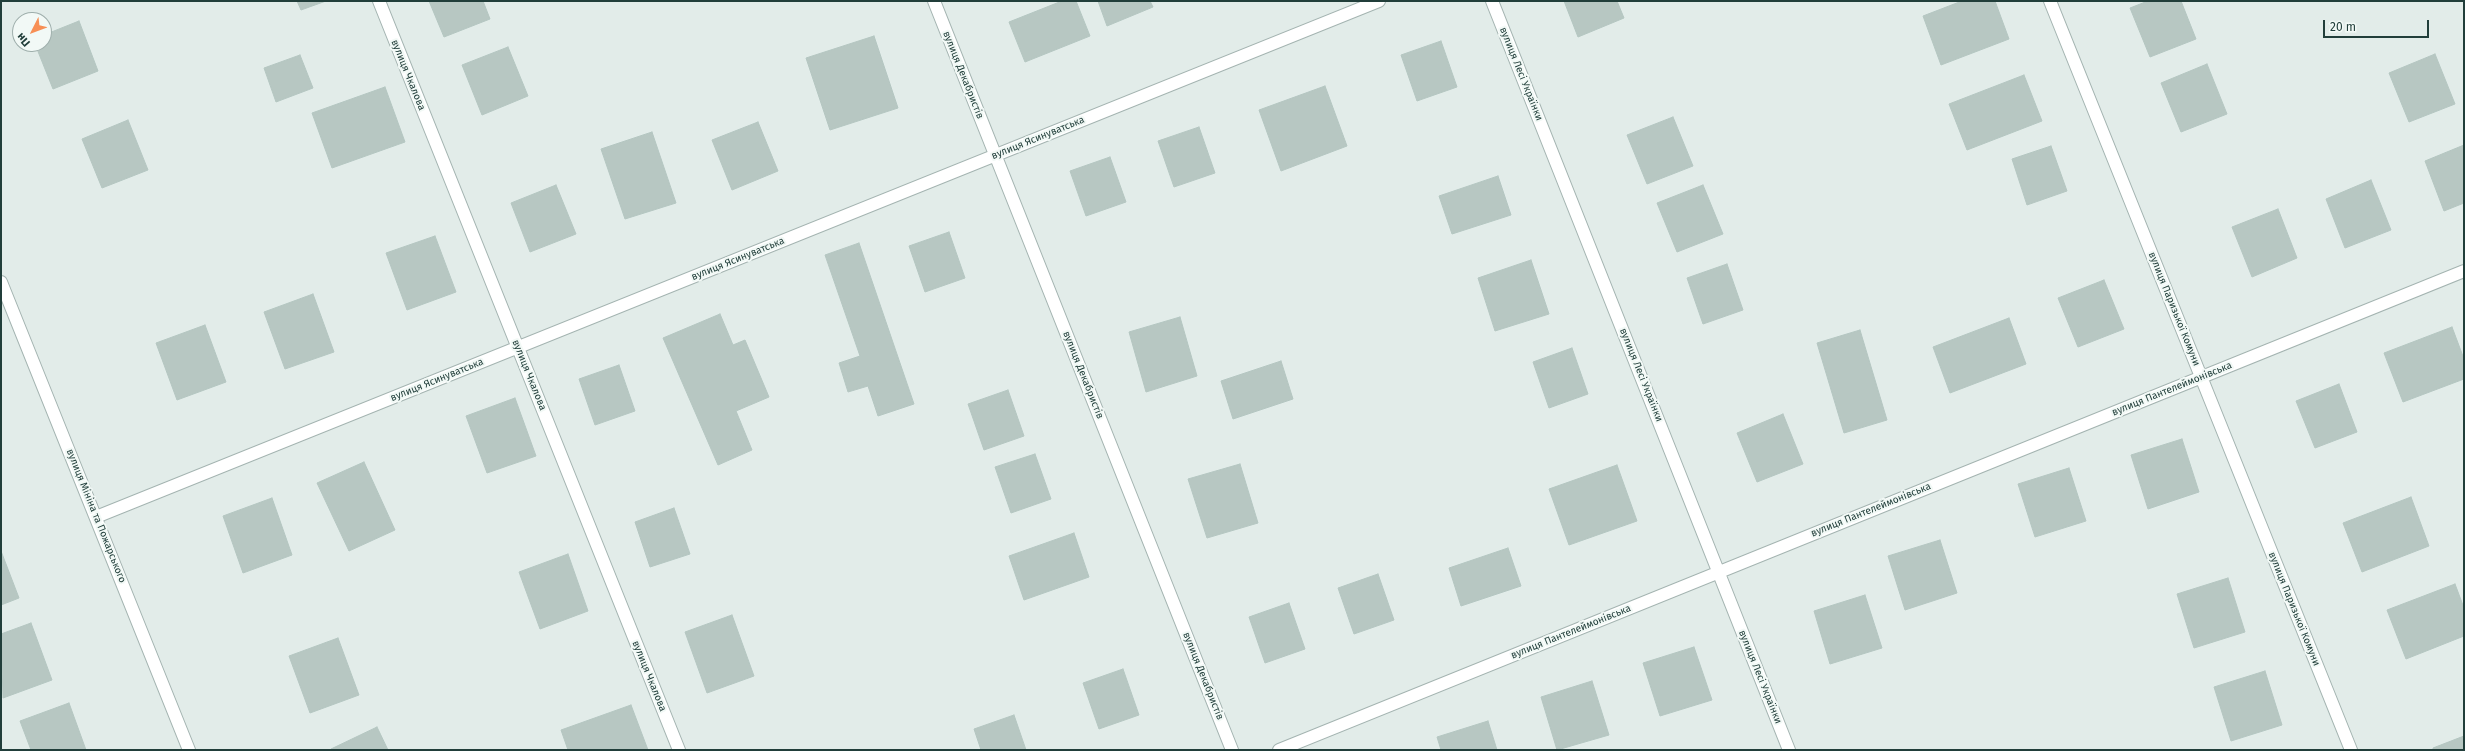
<!DOCTYPE html>
<html>
<head>
<meta charset="utf-8">
<style>
  body { margin:0 }
  #map { position:relative; width:2465px; height:751px; overflow:hidden; background:#e2ece9; font-family:"Fira Sans",sans-serif }
  canvas { display:block }
  .frame { position:absolute; inset:0; border:2px solid #213e3a; pointer-events:none }
  .north { position:absolute; left:12px; top:12px; width:40px; height:40px; box-sizing:border-box; background:#f2f9f6; border:1px solid #9eaeab; border-radius:50%; rotate:228deg; font-size:11px; font-weight:700; line-height:16px; text-align:center; color:#213e3a }
  .north::after { content:''; display:block; margin:auto; width:14px; height:18px; background:#f78f55; clip-path:polygon(50% 0,100% 100%,50% 72%,0 100%) }
  .scale { position:absolute; left:2323px; top:20px; width:106px; height:18px; box-sizing:border-box; border:2px solid #213e3a; border-top:0; padding-left:5px; font-size:12px; line-height:14px; white-space:nowrap; color:#213e3a; -webkit-text-stroke:3px #f2f9f6; paint-order:stroke }
</style>
</head>
<body>
<div id="map">
<canvas width="2465" height="751"></canvas>
<div class="frame"></div>
<div class="north">Пн</div>
<div class="scale">20 m</div>
</div>
<script>
const g = document.querySelector('canvas').getContext('2d');
g.lineJoin = 'round';
function fillPath(path, color) {
  g.fillStyle = color;
  g.fill(path, 'evenodd');
}
function toPath(rows) {
  const path = new Path2D();
  for (const r of rows) {
    path.moveTo(r[0], r[1]);
    for (let i = 2; i < r.length; i += 2) path.lineTo(r[i], r[i + 1]);
  }
  return path;
}
function strokePath(path, color, width, dash) {
  g.strokeStyle = color;
  g.lineWidth = width;
  g.lineCap = dash ? 'butt' : 'round';
  g.setLineDash(dash || []);
  g.stroke(path);
}
function drawText(font, color, halo, rows, align = 'center') {
  g.font = font + ' "Fira Sans",sans-serif';
  g.lineWidth = 4;
  g.setLineDash([]);
  g.textBaseline = 'middle';
  g.strokeStyle = halo;
  g.fillStyle = color;
  for (const [text, x, y, turn = 0] of rows) {
    g.save();
    g.translate(x, y);
    g.rotate((+turn || 0) * Math.PI / 180);
    g.textAlign = isNaN(turn) ? turn : align;
    if (halo) g.strokeText(text, 0, 0);
    g.fillText(text, 0, 0);
    g.restore();
  }
}
const building = toPath([
  [297,1,326,1,301,10,297,1],
  [429,1,483,1,490,19,444,37,429,1],
  [1062,1,1076,1,1090,36,1025,62,1009,22,1062,1],
  [1098,1,1150,1,1153,7,1107,26,1098,1],
  [1564,1,1617,1,1624,18,1578,37,1564,1],
  [1962,1,1995,1,2009,39,1941,65,1923,16,1962,1],
  [2148,1,2181,1,2196,39,2150,57,2130,8,2148,1],
  [79,21,98,71,53,89,35,44,44,44,44,35,79,21],
  [874,36,898,108,830,130,806,58,874,36],
  [1441,41,1457,87,1417,101,1401,55,1441,41],
  [508,47,528,96,482,115,462,65,508,47],
  [2435,54,2455,104,2409,122,2389,73,2435,54],
  [300,55,313,88,276,102,264,68,300,55],
  [2207,64,2227,114,2181,132,2161,83,2207,64],
  [2024,75,2042,121,1967,150,1949,104,2024,75],
  [1325,86,1347,146,1281,171,1259,110,1325,86],
  [385,87,405,142,332,168,312,113,385,87],
  [1673,117,1693,166,1647,184,1627,135,1673,117],
  [128,120,148,170,102,188,82,139,128,120],
  [758,122,778,171,732,190,712,140,758,122],
  [1199,127,1215,173,1174,187,1158,141,1199,127],
  [652,132,676,203,625,219,601,149,652,132],
  [2464,145,2464,203,2444,211,2425,161,2464,145],
  [2051,146,2067,191,2027,205,2012,159,2051,146],
  [1110,157,1126,202,1086,216,1070,171,1110,157],
  [1498,176,1511,215,1452,234,1439,196,1498,176],
  [2371,180,2391,230,2345,248,2326,199,2371,180],
  [556,185,576,234,530,252,511,203,556,185],
  [1703,185,1723,234,1677,252,1657,203,1703,185],
  [2278,209,2297,258,2252,277,2232,227,2278,209],
  [949,232,965,278,925,292,909,246,949,232],
  [435,236,456,292,407,310,386,253,435,236],
  [859,243,914,404,878,416,868,386,848,392,839,363,860,356,825,255,859,243],
  [1531,260,1549,314,1495,331,1478,278,1531,260],
  [1727,264,1743,310,1703,324,1687,278,1727,264],
  [2104,280,2124,329,2078,347,2058,298,2104,280],
  [313,294,334,352,285,369,264,312,313,294],
  [720,314,733,345,745,340,769,397,736,411,752,450,718,465,663,338,720,314],
  [1180,317,1197,376,1146,392,1129,332,1180,317],
  [2009,318,2026,364,1950,393,1933,347,2009,318],
  [205,325,226,382,177,400,156,343,205,325],
  [2452,327,2464,359,2464,379,2403,402,2384,353,2452,327],
  [1860,330,1887,420,1844,433,1817,343,1860,330],
  [1572,348,1588,394,1549,408,1533,362,1572,348],
  [1281,361,1293,399,1233,419,1221,381,1281,361],
  [619,365,635,411,595,425,579,379,619,365],
  [2339,384,2357,432,2315,448,2296,401,2339,384],
  [1008,390,1024,436,984,450,968,404,1008,390],
  [515,398,536,456,487,473,466,416,515,398],
  [1783,414,1803,464,1757,482,1737,433,1783,414],
  [2182,439,2199,492,2148,509,2131,455,2182,439],
  [1035,454,1051,499,1011,513,995,467,1035,454],
  [364,462,395,530,349,551,317,483,364,462],
  [1240,464,1258,523,1207,538,1188,479,1240,464],
  [1617,465,1637,521,1569,545,1549,489,1617,465],
  [2069,468,2086,521,2035,537,2018,484,2069,468],
  [2411,497,2429,546,2362,572,2343,523,2411,497],
  [272,498,292,555,243,573,223,516,272,498],
  [674,508,690,554,650,567,635,522,674,508],
  [1074,533,1089,577,1024,600,1009,556,1074,533],
  [1940,540,1957,593,1905,610,1888,556,1940,540],
  [1508,548,1521,586,1461,606,1449,568,1508,548],
  [1,551,19,598,1,605,1,551],
  [568,554,588,611,540,629,519,572,568,554],
  [1378,574,1394,620,1354,634,1338,588,1378,574],
  [2228,578,2245,632,2194,648,2177,594,2228,578],
  [2455,584,2464,608,2464,636,2406,659,2387,610,2455,584],
  [1865,595,1882,648,1830,664,1814,611,1865,595],
  [1289,603,1305,649,1265,663,1249,617,1289,603],
  [732,615,754,676,707,693,685,632,732,615],
  [31,623,52,680,3,698,1,634,31,623],
  [338,638,359,695,310,713,289,656,338,638],
  [1694,647,1712,700,1660,716,1643,663,1694,647],
  [1123,669,1139,715,1099,729,1083,683,1123,669],
  [2265,671,2282,725,2231,741,2214,687,2265,671],
  [1592,681,1609,735,1557,750,1541,697,1592,681],
  [69,703,86,750,31,750,20,721,69,703],
  [631,705,648,750,568,750,561,730,631,705],
  [1014,715,1026,750,981,750,974,729,1014,715],
  [1488,721,1497,750,1441,750,1437,737,1488,721],
  [377,727,388,750,332,750,331,749,377,727],
  [2464,736,2464,750,2433,750,2433,748,2464,736]
]);
fillPath(building, '#b7c7c2');
strokePath(building, '#b4c6c1', 1);
const minor = toPath([
  [379,1,679,750],
  [934,1,1232,750],
  [1492,1,1789,750],
  [2050,1,2351,750],
  [1,282,189,750],
  [96,517,1379,1],
  [1279,750,2464,271]
]);
strokePath(minor, '#a4b4b1', 14);
strokePath(minor, '#fff', 12);
drawText('10px', '#213e3a', '#f2f9f6', [
  ["вулиця Лесі Українки",1521,74,68],
  ["вулиця Чкалова",408,75,68],
  ["вулиця Декабристів",963,75,68],
  ["вулиця Ясинуватська",1038,138,-22],
  ["вулиця Ясинуватська",738,259,-22],
  ["вулиця Паризької Комуни",2174,309,68],
  ["вулиця Чкалова",529,375,68],
  ["вулиця Декабристів",1083,375,68],
  ["вулиця Лесі Українки",1641,375,68],
  ["вулиця Ясинуватська",437,380,-22],
  ["вулиця Пантелеймонівська",2172,389,-22],
  ["вулиця Пантелеймонівська",1871,510,-22],
  ["вулиця Мініна та Пожарського",96,516,68],
  ["вулиця Паризької Комуни",2294,609,68],
  ["вулиця Пантелеймонівська",1571,632,-22],
  ["вулиця Чкалова",649,676,68],
  ["вулиця Декабристів",1203,676,68],
  ["вулиця Лесі Українки",1760,677,68]
]);
</script>
</body>
</html>
